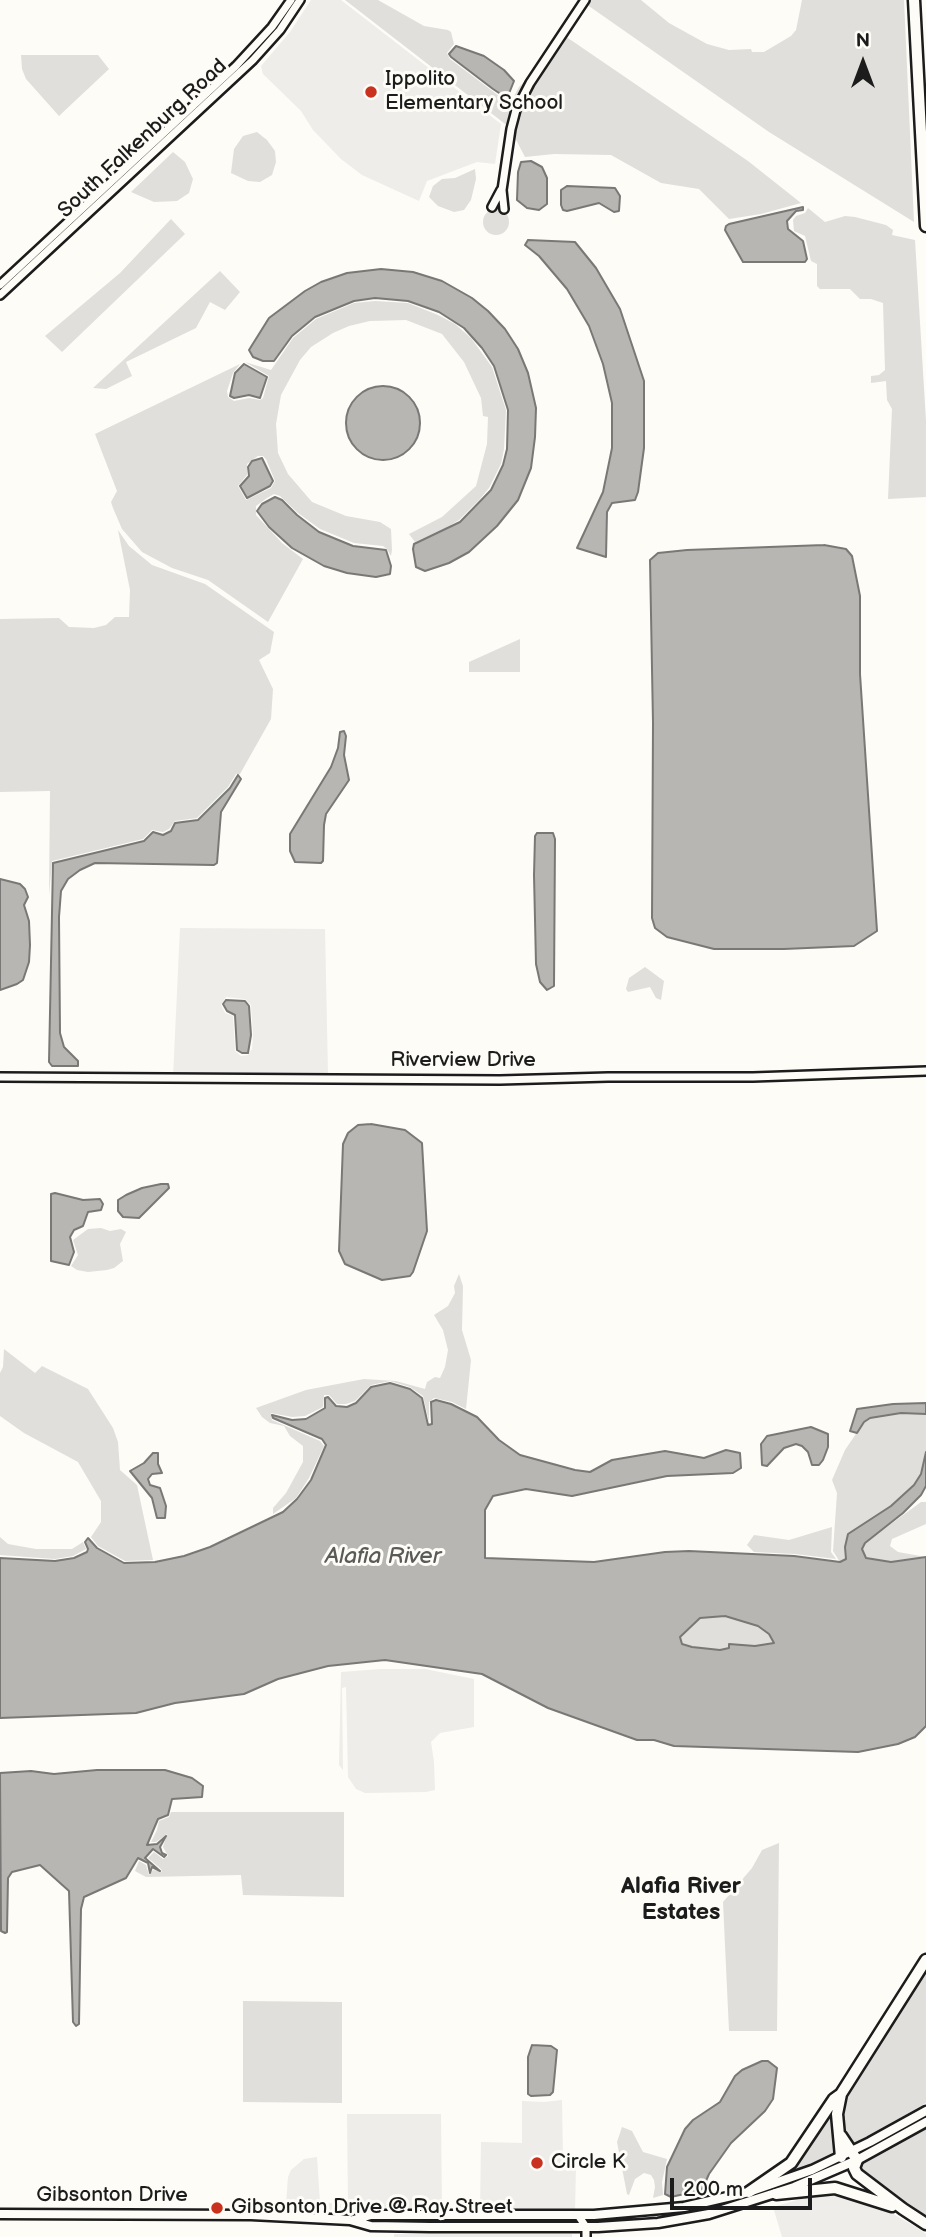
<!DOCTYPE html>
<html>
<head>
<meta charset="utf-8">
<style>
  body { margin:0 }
  #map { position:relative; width:926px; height:2237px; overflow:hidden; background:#fdfcf7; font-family:"Balsamiq Sans",sans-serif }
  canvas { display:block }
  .north { position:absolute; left:828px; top:28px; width:70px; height:70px; -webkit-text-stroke:5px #fdfcf7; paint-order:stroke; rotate:0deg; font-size:19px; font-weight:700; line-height:28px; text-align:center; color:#1c1c1c }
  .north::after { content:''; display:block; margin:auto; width:24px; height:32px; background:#1c1c1c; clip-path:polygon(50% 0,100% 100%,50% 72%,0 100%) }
  .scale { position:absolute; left:670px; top:2178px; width:142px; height:32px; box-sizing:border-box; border:4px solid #1c1c1c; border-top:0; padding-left:9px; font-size:21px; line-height:24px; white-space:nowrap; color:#1c1c1c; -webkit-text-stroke:5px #fdfcf7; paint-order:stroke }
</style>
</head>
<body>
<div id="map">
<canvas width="926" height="2237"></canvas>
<div class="north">N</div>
<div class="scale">200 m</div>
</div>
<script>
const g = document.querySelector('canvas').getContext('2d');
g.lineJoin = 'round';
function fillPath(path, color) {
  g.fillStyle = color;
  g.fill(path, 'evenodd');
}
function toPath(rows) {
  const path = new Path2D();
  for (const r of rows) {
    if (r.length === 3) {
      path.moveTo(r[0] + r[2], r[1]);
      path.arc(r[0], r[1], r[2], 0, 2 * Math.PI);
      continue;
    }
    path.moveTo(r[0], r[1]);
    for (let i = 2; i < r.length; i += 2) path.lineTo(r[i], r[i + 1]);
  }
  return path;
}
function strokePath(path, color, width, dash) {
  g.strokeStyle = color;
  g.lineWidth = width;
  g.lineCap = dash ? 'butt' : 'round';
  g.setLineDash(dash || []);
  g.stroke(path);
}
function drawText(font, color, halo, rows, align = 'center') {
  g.font = font + ' "Balsamiq Sans",sans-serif';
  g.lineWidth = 6;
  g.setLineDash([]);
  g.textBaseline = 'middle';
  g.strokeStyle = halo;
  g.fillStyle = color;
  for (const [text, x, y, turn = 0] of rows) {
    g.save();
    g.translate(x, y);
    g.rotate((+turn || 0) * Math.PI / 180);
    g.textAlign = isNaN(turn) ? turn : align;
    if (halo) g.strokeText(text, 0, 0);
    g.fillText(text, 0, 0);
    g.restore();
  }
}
fillPath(toPath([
  [311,0,341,0,501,124,495,164,477,162,427,181,419,201,362,175,341,159,313,130,301,111,263,74,261,66,290,32],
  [180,928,325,929,328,1074,173,1077],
  [226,997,245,999,251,1005,253,1035,252,1049,248,1055,241,1056,235,1051,233,1016,225,1013,221,1005],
  [381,1669,425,1669,474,1679,474,1727,440,1733,431,1742,434,1762,435,1790,426,1792,365,1793,356,1789,348,1777,346,1687,342,1688,343,1770,339,1765,341,1672],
  [562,2100,563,2159,578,2161,576,2166,575,2212,480,2213,481,2142,522,2143,522,2101,544,2102],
  [347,2114,441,2114,442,2213,346,2211,346,2204,348,2204],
  [317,2157,320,2202,341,2204,341,2211,286,2204,288,2177,291,2170,304,2159],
  [815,2195,837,2195,888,2211,916,2227,926,2234,926,2237,782,2237,773,2207],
  [394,2234,572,2234,572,2237,394,2237]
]), '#eeede9');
fillPath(toPath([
  [345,0,378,0,424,26,448,30,451,32,454,44,447,53,450,59,507,102,513,98,519,87,535,71,509,127],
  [588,0,641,0,669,23,707,44,729,50,751,49,752,52,764,52,791,36,796,30,802,0,904,0,914,222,769,132,586,4],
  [565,36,748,161,801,203,761,214,729,219,699,189,661,183,611,155,554,154,525,157,513,134,519,111,525,96],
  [21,55,98,55,109,69,59,116,26,79,22,69],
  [257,132,267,140,275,151,276,162,272,175,260,182,248,181,231,173,234,149,243,136],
  [173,152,185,162,193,179,189,193,177,201,154,202,131,192],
  [475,169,476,179,471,200,464,210,454,212,438,206,429,197,433,186,442,179,455,178],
  [808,208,825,222,845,216,855,217,886,225,893,230,892,235,915,240,926,421,926,497,888,499,892,409,887,400,886,381,871,383,871,376,879,375,885,370,883,303,871,299,860,299,850,289,820,289,817,286,817,264,811,261,805,236,794,231,793,220,796,216,805,213],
  [496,222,13],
  [171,219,185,234,62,352,45,336,120,273],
  [220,271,240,292,225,310,210,302,196,328,126,362,132,376,106,389,93,388],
  [375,301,408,303,438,315,455,324,471,338,492,367,506,410,504,449,501,464,489,488,480,499,459,520,446,528,415,542,409,534,442,517,476,486,487,444,488,417,483,416,481,398,464,362,442,334,406,320,370,321,349,326,333,333,311,347,300,360,281,395,276,424,278,453,288,474,312,502,346,516,380,522,391,529,392,550,391,556,387,549,383,546,354,543,320,529,298,513,280,496,274,494,267,498,256,506,256,515,282,543,303,559,268,622,208,580,172,568,142,552,122,529,113,508,111,502,117,491,95,434,240,364,233,373,227,391,228,397,234,401,249,398,260,400,263,398,269,376,245,362,271,370,293,338,316,319,354,303],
  [258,456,263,456,266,459,275,481,271,488,246,500,238,486,247,475,247,464],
  [118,530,129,546,152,565,205,584,274,632,270,653,259,660,273,689,271,719,240,774,236,774,228,787,197,818,175,821,169,829,163,832,152,830,143,839,52,861,49,896,50,791,0,792,0,619,59,618,69,627,94,628,106,625,115,617,129,617,130,590],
  [520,639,520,672,469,672,469,662],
  [645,967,664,981,661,1000,656,998,650,987,628,992,626,989,629,978],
  [101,1228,110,1231,121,1229,126,1232,120,1244,123,1261,114,1268,107,1270,88,1272,77,1270,71,1266,78,1255,73,1240,88,1229],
  [459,1274,463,1286,462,1330,471,1360,466,1409,452,1402,434,1398,429,1402,429,1422,423,1396,410,1387,390,1381,371,1385,355,1401,346,1404,337,1404,329,1395,324,1395,323,1407,305,1416,292,1417,271,1413,272,1420,320,1441,324,1446,309,1478,296,1498,273,1514,273,1508,286,1493,303,1462,303,1446,290,1436,284,1426,270,1423,262,1417,256,1408,306,1390,364,1379,396,1381,425,1389,427,1382,435,1377,440,1378,445,1367,448,1350,443,1330,434,1315,448,1306,455,1293,454,1286],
  [4,1349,35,1373,42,1366,88,1389,113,1428,118,1442,120,1470,137,1485,153,1560,125,1561,98,1546,91,1537,101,1522,101,1501,78,1462,24,1433,0,1416,0,1373,3,1367],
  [901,1413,926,1414,926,1452,921,1474,914,1485,891,1506,848,1534,845,1547,846,1559,840,1562,833,1551,837,1493,832,1480,845,1450,864,1422,870,1418],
  [921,1502,926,1502,926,1524,892,1539,890,1546,898,1552,926,1557,891,1562,866,1558,862,1549,865,1543],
  [832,1527,831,1552,836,1559,795,1554,754,1552,747,1545,754,1535,789,1540],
  [0,1537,8,1544,36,1549,72,1549,83,1542,86,1549,73,1556,55,1559,0,1555],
  [725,1616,758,1626,769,1634,774,1643,755,1646,730,1644,729,1648,720,1650,692,1647,682,1644,680,1637,700,1618],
  [171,1812,344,1812,344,1897,243,1895,241,1875,146,1877,135,1871,139,1861,146,1865,149,1875,153,1870,162,1872,161,1869,148,1858,154,1852,163,1859,168,1856,163,1847,167,1834,156,1842,151,1842,157,1830,159,1821,169,1817],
  [779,1843,777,2031,729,2031,723,1902,752,1868,762,1850],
  [926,1968,926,2103,860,2142,852,2144,846,2135,842,2117,847,2093],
  [243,2001,342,2002,342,2103,243,2102],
  [832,2108,831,2118,838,2153,782,2176,781,2174],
  [622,2127,632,2131,643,2152,667,2159,662,2182,663,2195,653,2198,655,2187,654,2180,651,2175,644,2173,635,2179,629,2195,627,2194,617,2142],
  [926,2128,926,2221,863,2177,858,2165]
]), '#e0dfdb');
const water = toPath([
  [456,46,484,56,504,70,514,81,508,96,505,97,493,89,451,57,449,54,456,46],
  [531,161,542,167,547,178,547,204,539,210,527,208,517,200,518,172,521,162,531,161],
  [567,186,615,188,620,196,619,211,614,212,599,203,567,211,563,210,561,205,561,190,567,186],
  [803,207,803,210,796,211,787,221,788,229,803,241,807,259,805,262,743,262,725,230,726,226,729,224,803,207],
  [528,240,575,242,596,268,620,309,644,381,644,448,638,492,635,500,612,503,607,512,606,557,577,548,603,492,612,448,612,403,603,364,589,326,567,289,539,256,525,245,528,240],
  [381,269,413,272,442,281,472,298,488,311,505,329,518,349,528,373,536,408,535,437,531,468,518,500,497,526,469,552,449,563,425,571,416,567,413,549,414,544,460,522,491,490,503,465,507,449,508,410,494,366,482,348,464,328,439,312,408,301,375,298,354,301,315,317,292,336,274,361,263,361,253,357,249,350,269,318,305,291,321,282,347,273,381,269],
  [244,364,267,377,260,398,249,395,234,398,230,396,235,373,244,364],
  [383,423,37],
  [262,458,273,481,270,486,247,498,240,486,249,476,248,467,252,461,262,458],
  [275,497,282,500,297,515,319,532,353,546,386,550,391,566,390,574,376,577,347,573,324,566,292,548,269,527,257,511,262,504,275,497],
  [824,545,846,549,852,556,860,596,860,674,877,931,854,946,784,949,714,949,667,937,655,928,652,918,653,723,650,560,658,553,687,550,824,545],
  [344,731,346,736,344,755,349,780,326,814,324,825,323,861,321,863,295,862,290,851,290,834,331,767,338,748,340,732,344,731],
  [238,775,241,779,221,812,217,863,214,865,95,863,80,870,68,879,61,891,59,917,60,1033,64,1047,78,1061,78,1066,52,1066,49,1062,53,863,144,841,153,832,163,835,171,831,175,823,198,820,230,788,238,775],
  [537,833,553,833,555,839,554,986,547,990,540,982,536,964,534,875,535,836,537,833],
  [0,879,20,884,25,889,28,897,24,905,29,921,30,945,29,962,23,980,17,984,0,990,0,879],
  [226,1000,245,1001,249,1006,251,1035,248,1053,242,1053,237,1050,235,1015,227,1011,223,1004,226,1000],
  [371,1124,405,1130,422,1143,427,1231,413,1272,410,1276,382,1280,345,1264,339,1251,343,1144,348,1133,358,1125,371,1124],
  [161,1184,168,1184,169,1188,139,1218,123,1217,118,1211,118,1200,126,1195,142,1188,161,1184],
  [55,1193,83,1200,100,1199,103,1204,101,1210,88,1212,83,1226,74,1230,70,1237,74,1252,69,1265,51,1261,51,1194,55,1193],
  [390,1383,410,1389,422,1398,428,1425,432,1424,431,1402,436,1400,451,1404,477,1417,499,1440,520,1455,575,1470,590,1472,612,1460,665,1451,704,1458,726,1450,740,1453,741,1468,733,1473,667,1476,572,1496,526,1489,493,1496,485,1510,485,1558,594,1562,665,1552,689,1551,794,1556,840,1562,846,1559,845,1547,848,1534,891,1506,914,1485,921,1474,926,1452,926,1486,921,1495,903,1513,865,1543,862,1549,866,1558,891,1562,926,1557,926,1726,915,1737,898,1744,858,1752,674,1746,654,1740,637,1740,548,1708,482,1674,385,1660,328,1666,278,1679,244,1694,175,1703,136,1713,0,1718,0,1558,55,1561,74,1558,87,1552,88,1549,85,1542,88,1538,97,1548,124,1563,155,1562,184,1556,210,1547,283,1512,297,1499,311,1480,326,1445,322,1439,273,1418,272,1415,292,1420,306,1419,325,1408,325,1398,328,1397,336,1406,347,1407,356,1403,371,1387,390,1383],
  [725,1616,758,1626,769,1634,774,1643,755,1646,729,1644,729,1648,720,1650,692,1647,682,1644,680,1637,700,1618,725,1616],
  [926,1403,926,1414,901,1413,870,1418,864,1422,857,1433,850,1431,857,1409,893,1404,926,1403],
  [811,1427,828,1434,828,1447,823,1460,819,1465,812,1465,808,1452,802,1446,796,1444,784,1448,767,1466,762,1465,761,1444,767,1436,811,1427],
  [153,1453,158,1453,158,1464,162,1473,152,1474,148,1479,150,1485,160,1488,166,1506,165,1518,157,1518,152,1498,130,1471,144,1463,153,1453],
  [97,1770,165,1770,192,1778,203,1786,202,1797,172,1799,168,1815,158,1819,147,1845,157,1844,166,1836,160,1847,162,1853,166,1855,164,1857,153,1849,145,1858,160,1871,152,1867,150,1873,148,1863,138,1858,126,1878,84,1897,81,1909,79,2024,76,2026,73,2022,69,1891,40,1865,12,1872,8,1878,7,1932,5,1933,1,1931,0,1773,31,1771,54,1774,97,1770],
  [532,2045,551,2046,557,2050,553,2092,550,2095,531,2096,528,2094,528,2057,532,2045],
  [762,2061,768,2061,777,2068,773,2099,765,2111,731,2143,709,2174,702,2190,671,2197,665,2194,667,2167,685,2129,693,2120,720,2102,735,2076,742,2070,762,2061]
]);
fillPath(water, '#b7b6b2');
strokePath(water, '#797876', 2);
const tertiary = toPath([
  [492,207,501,190],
  [504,209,502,190,511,129,516,110,530,83,585,0],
  [0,285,236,66,272,27,291,0],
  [0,295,253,60,280,30,300,0],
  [0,1077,500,1080,608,1077,753,1077,926,1071],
  [578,2215,586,2227,586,2237]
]);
const secondary = toPath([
  [0,2214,251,2215,350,2220,371,2226,430,2227,598,2227,658,2223,709,2214,794,2187,857,2160,926,2122],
  [353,2220,371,2215,594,2215,684,2207,749,2192,812,2170,870,2142,926,2111]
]);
const motorway = toPath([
  [914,0,926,226],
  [841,2136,857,2160,854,2168,857,2174,903,2209,926,2224],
  [841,2157,837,2114,841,2094,926,1960],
  [749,2192,791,2163,834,2099,841,2094],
  [776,2194,835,2188,892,2206]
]);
strokePath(tertiary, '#1c1c1c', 12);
strokePath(secondary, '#1c1c1c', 13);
strokePath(motorway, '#1c1c1c', 15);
strokePath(tertiary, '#fdfcf7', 7);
strokePath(secondary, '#fdfcf7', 8);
strokePath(motorway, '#fdfcf7', 10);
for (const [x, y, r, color] of [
  [371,92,7,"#c8321e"],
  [537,2163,7,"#c8321e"],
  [217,2208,7,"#c8321e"]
]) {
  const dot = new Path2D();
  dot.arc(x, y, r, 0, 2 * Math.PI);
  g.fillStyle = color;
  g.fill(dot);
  strokePath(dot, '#fdfcf7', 2.5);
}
drawText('21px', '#1c1c1c', '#fdfcf7', [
  ["Ippolito",385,80],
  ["Elementary School",385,104],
  ["Circle K",551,2163],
  ["Gibsonton Drive @ Ray Street",231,2208]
], 'left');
drawText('21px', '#1c1c1c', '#fdfcf7', [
  ["South Falkenburg Road",143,139,-43],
  ["Riverview Drive",463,1061],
  ["Gibsonton Drive",112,2196]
]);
drawText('italic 23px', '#5a5a58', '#fdfcf7', [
  ["Alafia River",383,1557]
]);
drawText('bold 23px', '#1c1c1c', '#fdfcf7', [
  ["Alafia River",681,1887],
  ["Estates",681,1913]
]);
</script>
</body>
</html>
